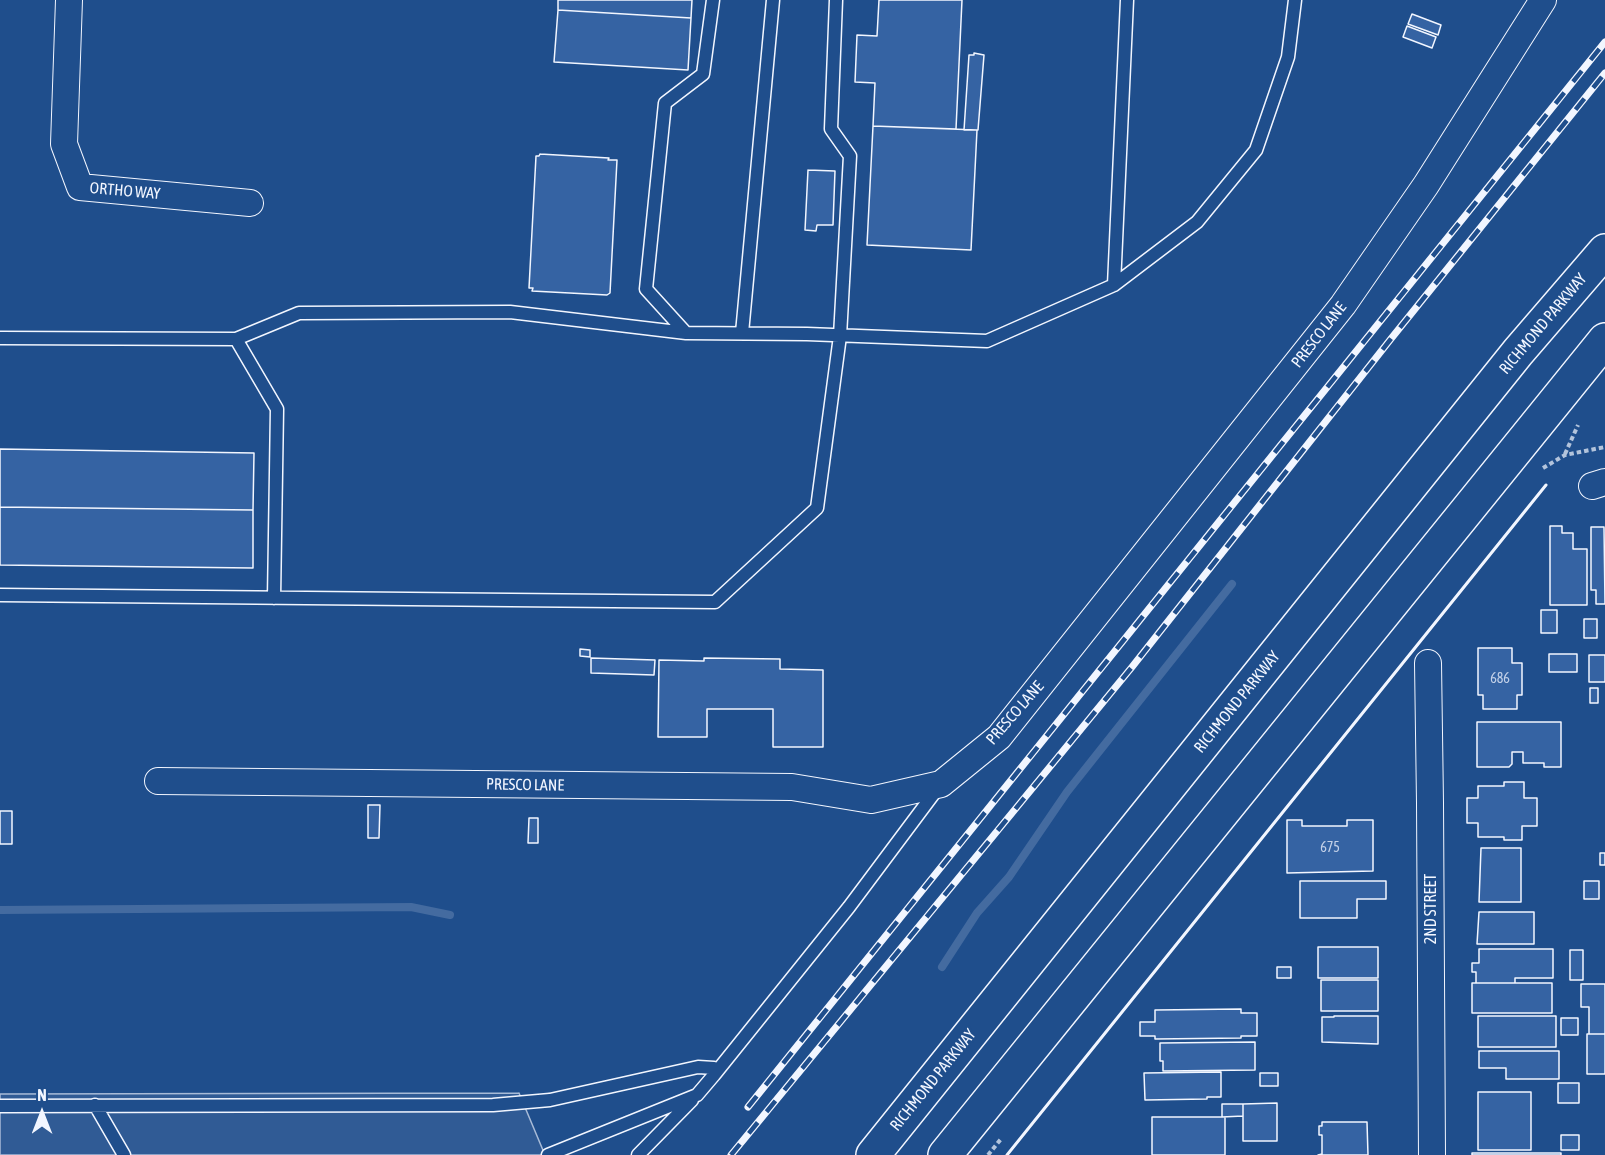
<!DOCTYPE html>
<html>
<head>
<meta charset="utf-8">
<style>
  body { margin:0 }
  #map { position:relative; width:1605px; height:1155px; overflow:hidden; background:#1f4e8c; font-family:"Asap Condensed",sans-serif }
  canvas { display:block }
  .north { position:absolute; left:12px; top:1083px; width:60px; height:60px; -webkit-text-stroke:4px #1f4e8c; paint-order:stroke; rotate:0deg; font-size:16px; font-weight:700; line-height:24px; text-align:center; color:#f2f6ff }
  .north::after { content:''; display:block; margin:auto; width:21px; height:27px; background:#f2f6ff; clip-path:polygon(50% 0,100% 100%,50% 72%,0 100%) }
</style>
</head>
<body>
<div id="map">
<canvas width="1605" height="1155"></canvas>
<div class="north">N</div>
</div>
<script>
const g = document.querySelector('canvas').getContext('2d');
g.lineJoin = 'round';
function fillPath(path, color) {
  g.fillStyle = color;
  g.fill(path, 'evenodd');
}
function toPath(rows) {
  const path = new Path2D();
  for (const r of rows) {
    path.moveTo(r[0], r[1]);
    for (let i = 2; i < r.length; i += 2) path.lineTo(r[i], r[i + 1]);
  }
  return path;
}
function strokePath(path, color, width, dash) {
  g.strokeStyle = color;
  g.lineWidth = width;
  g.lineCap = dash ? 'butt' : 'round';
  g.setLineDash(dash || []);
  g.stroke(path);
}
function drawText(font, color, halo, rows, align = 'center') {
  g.font = font + ' "Asap Condensed",sans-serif';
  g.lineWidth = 4.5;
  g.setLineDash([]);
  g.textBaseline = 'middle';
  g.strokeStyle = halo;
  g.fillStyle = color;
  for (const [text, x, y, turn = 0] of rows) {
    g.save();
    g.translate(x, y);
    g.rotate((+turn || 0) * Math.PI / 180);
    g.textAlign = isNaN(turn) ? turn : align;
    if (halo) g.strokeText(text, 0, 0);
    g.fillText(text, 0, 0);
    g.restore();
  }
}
const built = toPath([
  [519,1093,545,1155,0,1155,0,1094,519,1093]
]);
fillPath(built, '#305b95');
strokePath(built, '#a8bbd7', 1.5);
strokePath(toPath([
  [0,910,411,907,450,915],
  [942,967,977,913,1009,877,1067,792,1232,584]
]), '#446ba0', 8);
const building = toPath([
  [558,0,692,0,691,18,558,10,558,0],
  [879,0,962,0,956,129,873,126,875,83,855,82,857,35,877,36,879,0],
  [558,10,691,18,688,70,554,62,558,10],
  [1412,14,1441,25,1438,35,1408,24,1412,14],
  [1407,26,1436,37,1432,48,1403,37,1407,26],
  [974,53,984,55,978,130,964,130,969,55,974,55,974,53],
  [873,126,977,130,971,250,867,245,873,126],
  [540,154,609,158,608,160,617,160,610,293,607,295,532,291,533,288,529,288,536,156,539,156,540,154],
  [808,170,835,171,833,225,817,225,816,231,805,230,808,170],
  [0,449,254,453,253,510,0,507,0,449],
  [0,507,253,510,253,568,0,565,0,507],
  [1550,526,1562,526,1562,533,1573,533,1573,549,1587,549,1587,605,1550,605,1550,526],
  [1591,527,1604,527,1605,604,1596,604,1596,590,1591,590,1591,527],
  [1541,610,1557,610,1557,633,1541,633,1541,610],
  [1584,619,1597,619,1597,638,1584,638,1584,619],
  [1478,648,1512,648,1512,663,1522,663,1522,695,1517,695,1517,709,1483,709,1483,695,1478,695,1478,648],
  [580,649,590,650,590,657,580,656,580,649],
  [1549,654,1577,654,1577,672,1549,672,1549,654],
  [1589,655,1605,655,1605,682,1589,682,1589,655],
  [591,658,655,660,654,675,591,673,591,658],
  [704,658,780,659,780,669,823,670,823,747,773,747,773,709,707,709,707,737,658,737,659,660,704,661,704,658],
  [1590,688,1598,688,1598,703,1590,703,1590,688],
  [1477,722,1561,722,1561,767,1544,767,1544,763,1523,763,1523,752,1512,752,1512,764,1509,767,1477,767,1477,722],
  [1504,782,1524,782,1524,798,1537,798,1537,826,1522,826,1522,840,1504,840,1504,837,1478,837,1478,823,1467,823,1467,798,1478,798,1478,786,1504,786,1504,782],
  [368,805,380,805,379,838,368,838,368,805],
  [0,811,12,811,12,844,0,844,0,811],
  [529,818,538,818,538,843,528,843,529,818],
  [1287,820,1302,820,1302,826,1347,826,1347,820,1373,820,1373,871,1287,873,1287,820],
  [1481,848,1521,848,1521,902,1479,902,1481,848],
  [1600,853,1605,853,1605,865,1600,865,1600,853],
  [1300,881,1386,881,1386,899,1357,899,1357,918,1300,918,1300,881],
  [1584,881,1599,881,1599,899,1584,899,1584,881],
  [1479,912,1534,912,1534,944,1477,944,1479,912],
  [1318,947,1378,947,1378,978,1318,978,1318,947],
  [1479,949,1553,949,1553,978,1515,978,1515,983,1476,983,1476,972,1472,972,1472,963,1479,963,1479,949],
  [1570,950,1583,950,1583,980,1570,980,1570,950],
  [1277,967,1291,967,1291,978,1277,978,1277,967],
  [1321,980,1378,980,1378,1011,1321,1011,1321,980],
  [1472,983,1552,983,1552,1013,1472,1013,1472,983],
  [1581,984,1605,984,1605,1034,1589,1034,1589,1007,1581,1007,1581,984],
  [1241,1009,1241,1013,1257,1013,1257,1036,1241,1036,1241,1038,1155,1039,1155,1036,1140,1036,1140,1022,1155,1022,1155,1010,1241,1009],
  [1334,1016,1378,1016,1378,1044,1322,1042,1322,1017,1334,1017,1334,1016],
  [1478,1016,1556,1016,1556,1047,1478,1047,1478,1016],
  [1561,1018,1578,1018,1578,1035,1561,1035,1561,1018],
  [1587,1034,1605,1034,1605,1074,1587,1074,1587,1034],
  [1255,1042,1255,1070,1163,1071,1163,1061,1160,1061,1160,1043,1255,1042],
  [1479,1051,1559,1051,1559,1079,1506,1079,1506,1068,1479,1068,1479,1051],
  [1221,1072,1221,1097,1207,1097,1207,1099,1145,1100,1144,1073,1221,1072],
  [1260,1073,1278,1073,1278,1086,1260,1086,1260,1073],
  [1558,1083,1579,1083,1579,1103,1558,1103,1558,1083],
  [1478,1092,1531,1092,1531,1150,1478,1150,1478,1092],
  [1277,1103,1277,1141,1243,1141,1243,1104,1277,1103],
  [1222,1104,1243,1104,1243,1116,1222,1117,1222,1104],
  [1152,1117,1225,1117,1225,1155,1152,1155,1152,1117],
  [1322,1122,1367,1122,1368,1155,1318,1155,1322,1154,1322,1135,1319,1135,1319,1126,1322,1126,1322,1122],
  [1561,1135,1579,1135,1579,1150,1561,1150,1561,1135],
  [1472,1153,1561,1153,1561,1155,1472,1155,1472,1153]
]);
fillPath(building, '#3563a3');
strokePath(building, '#f2f6ff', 1.5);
const service = toPath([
  [713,0,703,74,665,103,646,289,686,333,807,334,987,341,1114,285,1197,222,1256,150,1288,57,1295,0],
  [1114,285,1127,0],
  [742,333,773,0],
  [0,338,236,339,299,313,510,312,686,333],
  [236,339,277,409,274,598],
  [0,595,715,602,817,508,840,336,850,156,831,129,836,0],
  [714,1075,849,907,938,788],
  [95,1105,124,1155],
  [0,1106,493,1105,550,1100,698,1067,714,1068,714,1075,697,1095,548,1155],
  [638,1155,692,1100]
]);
const minor = toPath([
  [69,0,64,144,80,187,250,203],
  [1592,486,1605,482],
  [1428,663,1430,803,1432,1155],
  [158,781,792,787,871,800,941,784,999,737,1343,305,1426,185,1543,0]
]);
const trunk = toPath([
  [873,1155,1518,352,1605,251],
  [945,1155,1605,340]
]);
strokePath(service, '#f2f6ff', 15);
strokePath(minor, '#f2f6ff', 28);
strokePath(trunk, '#f2f6ff', 36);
strokePath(toPath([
  [1565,454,1578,425],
  [1543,468,1565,455,1605,447],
  [988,1155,1001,1139]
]), '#b3c4dc', 4, [4.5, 3]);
strokePath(service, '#1f4e8c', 12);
strokePath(minor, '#1f4e8c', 26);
strokePath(trunk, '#1f4e8c', 33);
const rail = toPath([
  [748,1107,1605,42],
  [731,1155,1132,667,1390,340,1605,73]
]);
strokePath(rail, '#f2f6ff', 7);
strokePath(rail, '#1f4e8c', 4.5, [14]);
strokePath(toPath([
  [1007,1155,1546,485]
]), '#f2f6ff', 3);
drawText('14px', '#c3d1e8', null, [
  ["686",1500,679],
  ["675",1330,848]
]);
drawText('16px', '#f2f6ff', '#1f4e8c', [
  ["ORTHO WAY",125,191,5],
  ["RICHMOND PARKWAY",1543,324,-50],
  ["PRESCO LANE",1319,335,-52],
  ["RICHMOND PARKWAY",1237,702,-51],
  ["PRESCO LANE",1015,713,-49],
  ["PRESCO LANE",525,785,1],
  ["2ND STREET",1431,909,-90],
  ["RICHMOND PARKWAY",933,1080,-51]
]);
</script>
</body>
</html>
